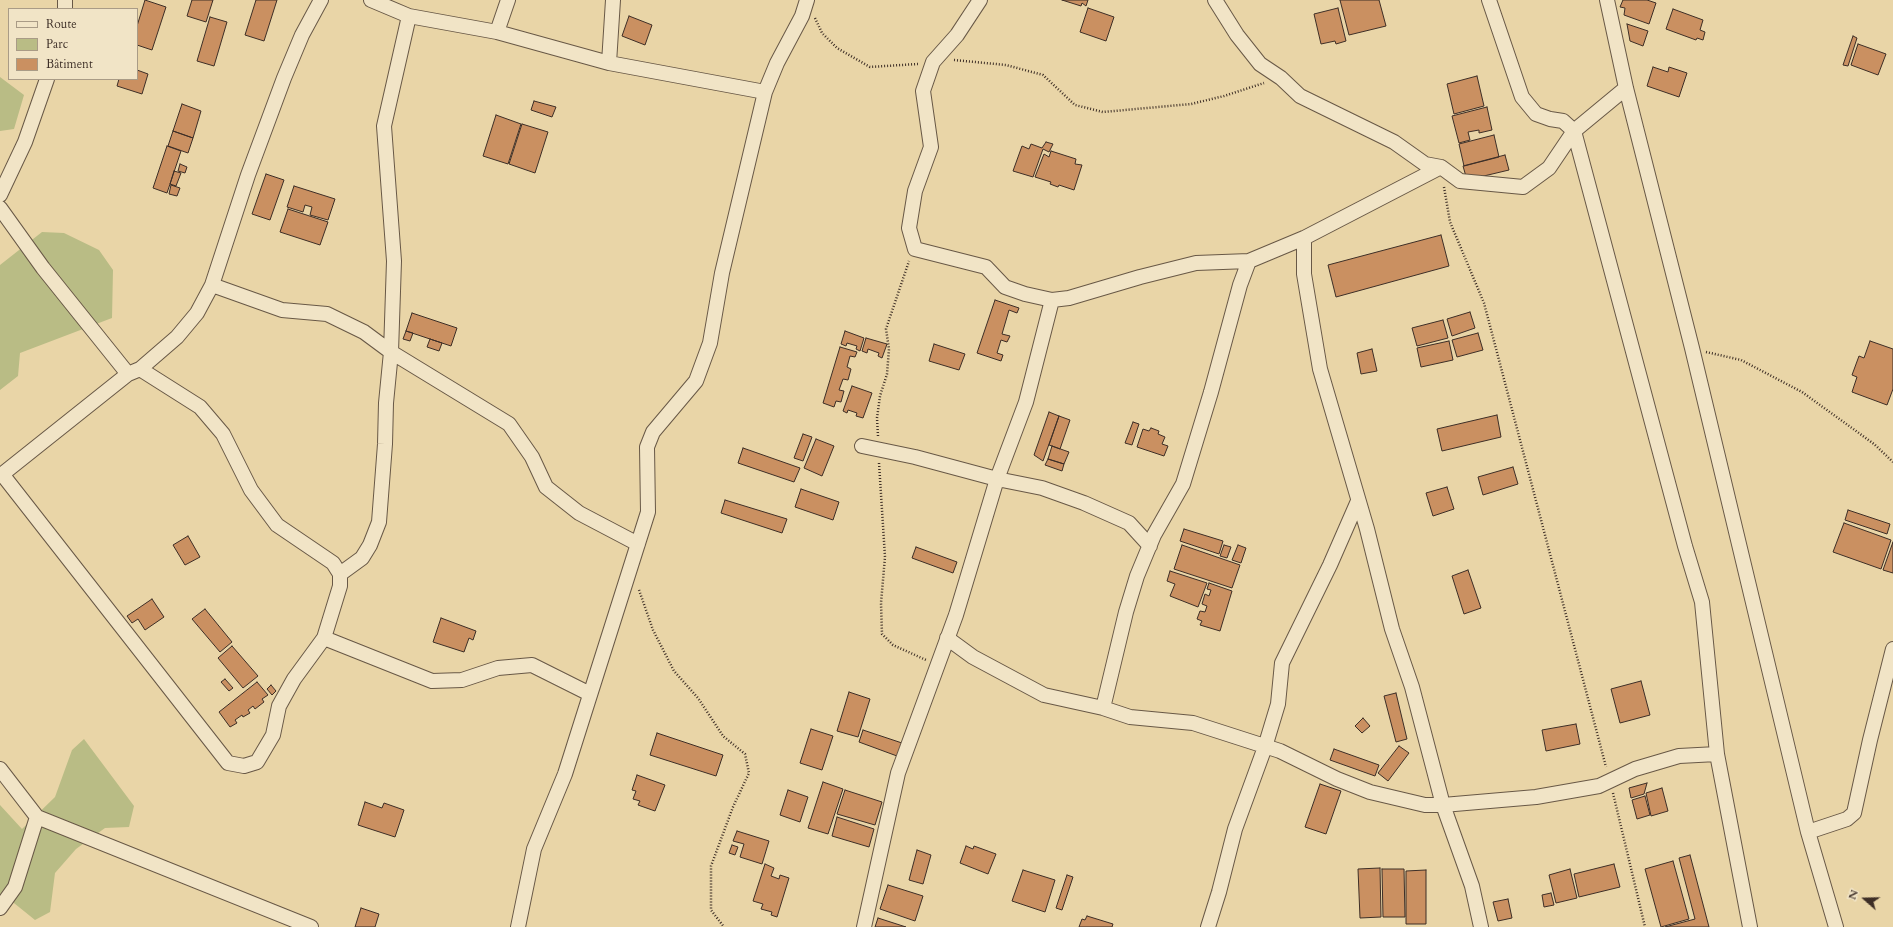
<!DOCTYPE html>
<html>
<head>
<meta charset="utf-8">
<style>
  body { margin:0 }
  #map { position:relative; width:1893px; height:927px; overflow:hidden; background:#e9d5a7; font-family:Cardo,serif }
  canvas { display:block }
  .legend { position:absolute; left:8px; top:8px; width:130px; height:72px; box-sizing:border-box; background:#f1e4c6; border:1px solid #a99b86; margin:0; padding:5px 7px; list-style:none; font-size:12px; color:#3d2e26 }
  .legend li { display:flex; align-items:center; gap:8px; height:20px }
  .legend b { width:20px; border:1px solid #a99b86 }
  .north { position:absolute; left:1845px; top:879px; width:40px; height:40px; -webkit-text-stroke:3px #f1e4c6; paint-order:stroke; rotate:290deg; font-size:11px; font-weight:700; line-height:16px; text-align:center; color:#3d2e26 }
  .north::after { content:''; display:block; margin:auto; width:14px; height:18px; background:#3d2e26; clip-path:polygon(50% 0,100% 100%,50% 72%,0 100%) }
</style>
</head>
<body>
<div id="map">
<canvas width="1893" height="927"></canvas>
<ul class="legend">
<li><b style="height:5px;background:#f1e4c6"></b>Route</li>
<li><b style="height:11px;background:#b9bc85"></b>Parc</li>
<li><b style="height:11px;background:#ca9061"></b>Bâtiment</li>
</ul>
<div class="north">N</div>
</div>
<script>
const g = document.querySelector('canvas').getContext('2d');
g.lineJoin = 'round';
function fillPath(path, color) {
  g.fillStyle = color;
  g.fill(path, 'evenodd');
}
function toPath(rows) {
  const path = new Path2D();
  for (const r of rows) {
    path.moveTo(r[0], r[1]);
    for (let i = 2; i < r.length; i += 2) path.lineTo(r[i], r[i + 1]);
  }
  return path;
}
function strokePath(path, color, width, dash) {
  g.strokeStyle = color;
  g.lineWidth = width;
  g.lineCap = dash ? 'butt' : 'round';
  g.setLineDash(dash || []);
  g.stroke(path);
}
fillPath(toPath([
  [0,77,24,95,14,129,0,131],
  [42,232,64,233,99,250,113,270,112,318,20,353,18,376,0,390,0,265],
  [84,739,134,806,129,827,105,828,76,849,55,873,50,912,35,920,4,895,0,901,0,805,22,829,55,797,72,750]
]), '#b9bc85');
const building = toPath([
  [145,0,166,7,152,50,137,45,137,26,145,0],
  [192,0,213,0,206,22,187,16,192,0],
  [256,0,277,0,264,41,245,35,256,0],
  [1062,0,1088,0,1086,6,1082,3,1081,6,1062,0],
  [1340,0,1379,0,1386,26,1349,35,1340,0],
  [1623,0,1647,0,1656,3,1649,24,1624,15,1625,8,1620,7,1623,0],
  [1088,8,1114,17,1106,41,1080,32,1088,8],
  [1338,8,1346,41,1336,44,1335,41,1321,44,1314,14,1338,8],
  [1673,9,1703,20,1700,30,1705,32,1703,40,1697,38,1696,40,1666,29,1673,9],
  [629,16,652,25,645,45,622,36,629,16],
  [210,17,227,22,214,66,197,61,210,17],
  [1627,24,1648,31,1643,46,1630,41,1627,24],
  [1853,36,1857,38,1848,66,1843,65,1853,36],
  [1858,44,1886,54,1878,75,1851,65,1858,44],
  [1653,67,1668,72,1669,67,1687,73,1679,97,1647,86,1653,67],
  [137,70,148,74,142,94,117,86,119,79,137,79,137,70],
  [1477,76,1484,106,1454,114,1447,84,1477,76],
  [534,101,556,107,552,117,531,110,534,101],
  [182,104,201,111,193,138,173,131,182,104],
  [1487,107,1492,130,1479,133,1479,130,1468,132,1470,140,1459,143,1452,116,1487,107],
  [496,115,521,124,508,164,483,156,496,115],
  [522,124,548,132,535,173,509,164,522,124],
  [173,131,193,138,188,153,168,146,173,131],
  [1494,135,1499,157,1464,166,1459,144,1494,135],
  [1046,142,1053,144,1049,152,1043,149,1033,177,1013,171,1022,146,1029,149,1031,144,1042,148,1046,142],
  [167,146,181,151,167,193,153,188,167,146],
  [1051,151,1076,159,1075,164,1082,165,1074,190,1059,185,1058,187,1050,184,1051,182,1035,177,1044,154,1049,157,1051,151],
  [1505,155,1509,170,1467,180,1463,166,1505,155],
  [180,164,187,167,185,173,178,171,180,164],
  [174,171,181,173,176,186,170,184,174,171],
  [266,174,284,180,270,220,252,214,266,174],
  [171,185,180,188,177,196,169,194,171,185],
  [294,186,335,199,328,220,310,215,312,207,305,205,303,212,287,207,294,186],
  [288,209,328,222,320,245,280,232,288,209],
  [1441,235,1449,266,1336,297,1328,265,1441,235],
  [995,300,1019,308,1017,313,1009,310,1002,334,1010,336,1007,342,1001,340,997,353,1003,355,1001,361,977,353,995,300],
  [1470,312,1475,328,1452,336,1447,319,1470,312],
  [412,313,457,328,451,346,406,331,412,313],
  [1443,320,1448,338,1417,346,1412,328,1443,320],
  [406,331,413,333,410,341,403,339,406,331],
  [845,331,864,338,860,351,856,349,857,346,847,343,846,346,841,344,845,331],
  [1478,333,1483,350,1457,357,1452,340,1478,333],
  [866,338,887,344,882,358,878,356,879,353,868,349,867,353,862,351,866,338],
  [430,339,442,343,439,351,427,347,430,339],
  [1449,341,1453,360,1421,367,1417,348,1449,341],
  [1870,341,1893,349,1893,389,1887,405,1852,392,1857,377,1852,375,1859,356,1864,358,1870,341],
  [934,344,965,354,959,370,929,361,934,344],
  [840,347,857,352,855,357,850,356,847,367,851,369,848,380,843,379,839,390,844,391,841,402,836,401,834,407,823,403,840,347],
  [1372,349,1377,371,1361,374,1357,353,1372,349],
  [852,386,872,393,863,418,856,416,857,413,848,410,847,413,843,411,852,386],
  [1049,412,1059,416,1043,461,1034,455,1049,412],
  [1497,415,1501,437,1442,451,1437,429,1497,415],
  [1059,416,1070,420,1060,449,1049,445,1059,416],
  [1133,422,1139,424,1132,445,1125,443,1133,422],
  [1151,428,1159,431,1158,434,1165,437,1162,444,1168,446,1164,456,1137,447,1143,429,1149,431,1151,428],
  [803,434,812,437,803,461,794,458,803,434],
  [816,439,834,446,822,476,804,468,816,439],
  [1052,446,1069,452,1064,464,1048,459,1052,446],
  [743,448,800,468,794,482,738,463,743,448],
  [1048,459,1064,464,1062,471,1045,465,1048,459],
  [1513,467,1518,484,1483,495,1478,477,1513,467],
  [1447,487,1454,509,1433,516,1426,493,1447,487],
  [801,489,839,502,833,520,795,507,801,489],
  [725,500,787,519,782,533,721,513,725,500],
  [1848,510,1890,524,1887,534,1845,520,1848,510],
  [1844,523,1891,540,1881,569,1833,552,1844,523],
  [1184,529,1223,541,1219,554,1180,541,1184,529],
  [188,536,200,557,185,565,173,545,188,536],
  [1893,542,1893,573,1883,570,1893,542],
  [1182,545,1240,565,1232,588,1174,569,1182,545],
  [1224,545,1231,547,1227,558,1220,556,1224,545],
  [1238,545,1246,548,1241,563,1232,560,1238,545],
  [916,547,957,562,953,573,912,558,916,547],
  [1468,570,1481,608,1464,614,1452,576,1468,570],
  [1170,571,1207,583,1198,607,1170,596,1175,584,1167,581,1170,571],
  [1209,583,1232,591,1220,631,1200,625,1202,621,1197,619,1200,611,1205,612,1207,606,1202,604,1205,594,1209,596,1211,590,1207,589,1209,583],
  [152,599,164,617,145,630,138,619,132,623,127,616,152,599],
  [205,609,232,642,220,652,192,619,205,609],
  [441,618,476,631,473,640,469,638,464,652,433,642,441,618],
  [232,646,258,676,243,688,218,658,232,646],
  [225,679,233,688,229,691,221,682,225,679],
  [1641,681,1650,715,1620,723,1611,689,1641,681],
  [257,682,268,695,262,699,264,702,255,709,253,706,248,710,250,713,243,717,242,715,235,720,237,723,230,727,219,712,257,682],
  [271,685,276,691,272,695,267,689,271,685],
  [849,692,870,699,858,737,837,731,849,692],
  [1396,693,1407,739,1396,742,1384,696,1396,693],
  [1363,718,1370,726,1362,733,1355,726,1363,718],
  [1576,724,1580,744,1546,751,1542,730,1576,724],
  [811,729,833,736,822,770,800,763,811,729],
  [863,730,902,743,897,756,859,742,863,730],
  [657,733,723,755,716,776,650,755,657,733],
  [1399,746,1409,753,1388,781,1378,773,1399,746],
  [1334,749,1379,765,1375,776,1330,760,1334,749],
  [637,775,665,785,655,811,638,805,640,801,633,799,636,791,632,790,637,775],
  [823,782,843,789,828,834,808,828,823,782],
  [1647,783,1644,794,1631,798,1629,788,1647,783],
  [1320,784,1341,791,1326,834,1305,827,1320,784],
  [1662,788,1668,811,1651,816,1646,793,1662,788],
  [788,790,808,797,800,822,780,815,788,790],
  [845,790,882,802,875,825,837,814,845,790],
  [1645,796,1650,815,1637,819,1632,800,1645,796],
  [365,802,382,808,384,803,404,810,395,837,358,825,365,802],
  [837,817,874,829,869,847,832,836,837,817],
  [737,831,769,841,762,864,740,857,744,844,733,841,737,831],
  [732,845,738,847,735,855,729,853,732,845],
  [966,846,973,849,974,846,996,854,988,874,960,863,966,846],
  [917,850,931,855,923,884,909,880,917,850],
  [1690,855,1709,927,1665,927,1695,919,1679,858,1690,855],
  [1673,861,1689,919,1661,927,1645,869,1673,861],
  [765,864,774,868,771,876,779,879,780,875,789,878,777,917,771,915,772,912,761,909,763,904,753,901,765,864],
  [1614,864,1620,887,1579,897,1574,874,1614,864],
  [1380,868,1381,917,1360,918,1358,869,1380,868],
  [1382,869,1404,869,1405,917,1383,917,1382,869],
  [1570,869,1577,898,1556,903,1549,875,1570,869],
  [1023,870,1055,880,1045,912,1012,901,1023,870],
  [1426,870,1426,924,1406,924,1406,871,1426,870],
  [1067,875,1073,877,1062,910,1056,908,1067,875],
  [888,885,923,896,915,921,880,909,888,885],
  [1551,893,1554,905,1544,907,1542,895,1551,893],
  [1508,899,1512,918,1498,921,1493,902,1508,899],
  [361,908,379,914,375,927,355,927,361,908],
  [1087,916,1113,924,1112,927,1079,927,1082,919,1085,920,1087,916],
  [878,918,906,927,875,927,878,918]
]);
fillPath(building, '#ca9061');
strokePath(building, '#3d2e26', 1);
const street = toPath([
  [371,0,409,16,497,32,609,63,613,0],
  [980,0,957,35,933,62,923,91,931,147,915,191,909,228,915,249,986,267,1005,287,1025,294,1052,300,1069,298,1140,277,1196,263,1249,261,1304,238,1441,167],
  [1215,0,1237,35,1260,64,1281,78,1300,96,1394,142,1425,164,1441,167,1460,181,1523,187,1549,168,1574,131,1626,88],
  [1489,0,1522,97,1536,114,1550,119,1563,121,1574,131,1685,546,1702,602,1717,754,1750,927],
  [1607,0,1626,88,1692,348,1808,832,1836,927],
  [65,9,65,0],
  [497,32,508,0],
  [609,63,765,92],
  [0,195,25,142,47,79],
  [0,208,43,268,128,374],
  [1304,238,1304,274,1320,369,1367,529,1392,629,1412,687,1443,805,1472,886,1481,927],
  [212,285,282,310,327,314,364,332,391,352,509,424,532,457,546,487,579,513,638,544],
  [862,446,915,457,997,479,1042,488,1084,503,1129,523,1150,546],
  [2,474,228,763,244,766,257,762,273,735,279,706,294,679,324,638,340,586,340,574,333,563,277,525,251,490,223,434,200,407,140,369],
  [0,476,128,374,140,369,177,337,197,313,212,285,248,175,284,78,302,35,321,0],
  [340,574,362,558,370,545,379,522,385,444,386,403,391,352,394,261,384,126,409,16],
  [324,638,432,681,462,680,498,668,532,665,590,694],
  [947,638,973,657,1044,695,1103,708,1130,717,1193,723,1280,751,1337,779,1370,792,1425,805,1443,805,1536,797,1599,786,1635,769,1679,756,1717,754],
  [1103,708,1126,612,1137,576,1154,535,1183,484,1211,392,1240,285,1249,261],
  [0,769,37,817,311,927],
  [1808,832,1847,819,1854,813,1870,740,1893,649],
  [0,908,15,887,37,817],
  [518,927,534,849,565,774,648,512,647,447,653,432,696,381,710,343,722,273,765,92,777,63,802,16,807,0],
  [864,927,898,773,956,615,997,479,1026,402,1052,300],
  [1208,927,1219,892,1235,829,1265,747,1278,704,1282,663,1330,565,1358,501]
]);
strokePath(street, '#685846', 16);
strokePath(toPath([
  [815,18,822,33,837,48,870,67,918,64],
  [954,60,1006,65,1043,75,1075,105,1103,112,1191,104,1224,96,1264,83],
  [1444,187,1450,222,1484,303,1606,767],
  [1706,352,1741,360,1802,392,1874,444,1893,462],
  [878,436,877,418,880,396,887,374,889,349,886,329,909,261],
  [879,463,885,557,881,603,882,634,893,645,926,660],
  [639,590,653,630,674,671,698,698,723,736,745,754,749,773,733,807,711,866,711,910,724,927],
  [1613,793,1645,927]
]), '#3d2e26', 2.5, [1, 2]);
strokePath(street, '#f1e4c6', 14);
</script>
</body>
</html>
